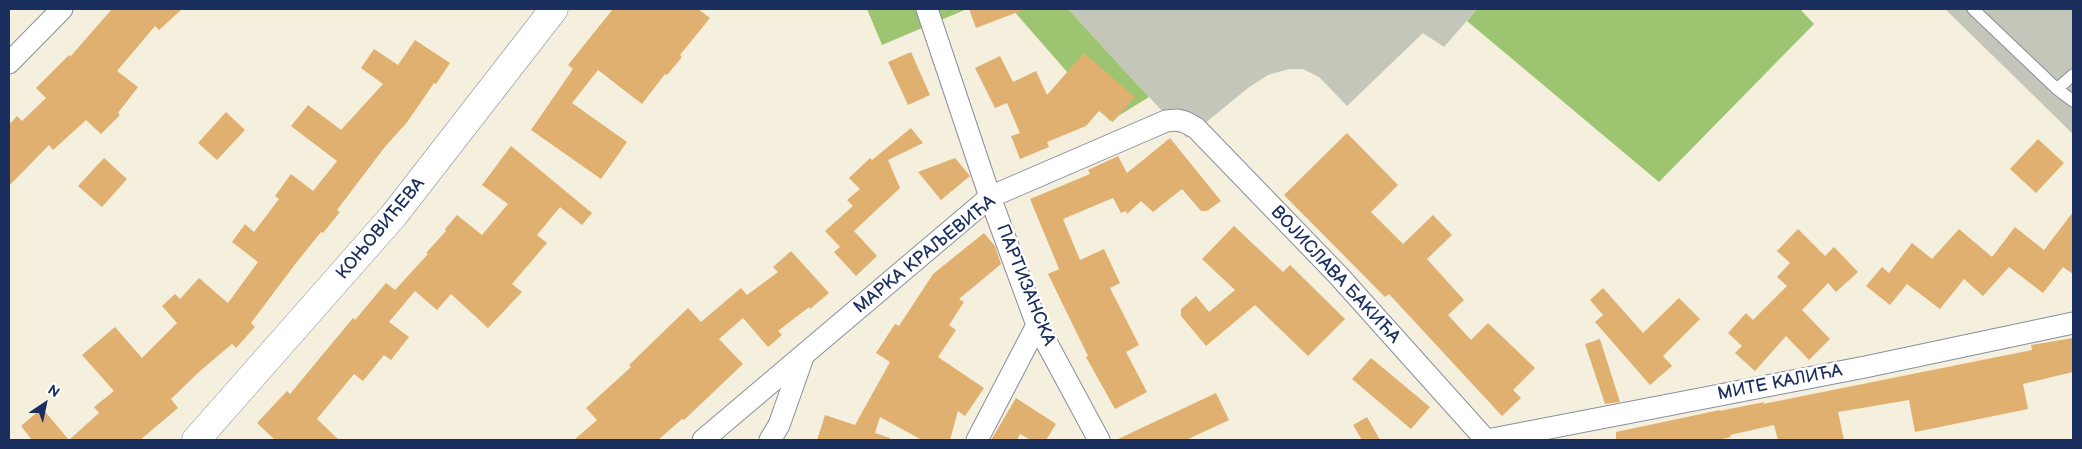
<!DOCTYPE html>
<html>
<head>
<meta charset="utf-8">
<style>
  body { margin:0 }
  #map { position:relative; width:2082px; height:449px; overflow:hidden; background:#f5efdd; font-family:"Balsamiq Sans",sans-serif }
  canvas { display:block }
  .frame { position:absolute; inset:0; border:10px solid #1b2f5e; pointer-events:none }
  .north { position:absolute; left:20px; top:379px; width:50px; height:50px; -webkit-text-stroke:4px #fff; paint-order:stroke; rotate:34deg; font-size:14px; font-weight:700; line-height:20px; text-align:center; color:#1b2f5e }
  .north::after { content:''; display:block; margin:auto; width:18px; height:22px; background:#1b2f5e; clip-path:polygon(50% 0,100% 100%,50% 72%,0 100%) }
</style>
</head>
<body>
<div id="map">
<canvas width="2082" height="449"></canvas>
<div class="frame"></div>
<div class="north">N</div>
</div>
<script>
const g = document.querySelector('canvas').getContext('2d');
g.lineJoin = 'round';
function fillPath(path, color) {
  g.fillStyle = color;
  g.fill(path, 'evenodd');
}
function toPath(rows) {
  const path = new Path2D();
  for (const r of rows) {
    path.moveTo(r[0], r[1]);
    for (let i = 2; i < r.length; i += 2) path.lineTo(r[i], r[i + 1]);
  }
  return path;
}
function strokePath(path, color, width, dash) {
  g.strokeStyle = color;
  g.lineWidth = width;
  g.lineCap = dash ? 'butt' : 'round';
  g.setLineDash(dash || []);
  g.stroke(path);
}
function drawText(font, color, halo, rows, align = 'center') {
  g.font = font + ' "Balsamiq Sans",sans-serif';
  g.lineWidth = 5;
  g.setLineDash([]);
  g.textBaseline = 'middle';
  g.strokeStyle = halo;
  g.fillStyle = color;
  for (const [text, x, y, turn = 0] of rows) {
    g.save();
    g.translate(x, y);
    g.rotate((+turn || 0) * Math.PI / 180);
    g.textAlign = isNaN(turn) ? turn : align;
    if (halo) g.strokeText(text, 0, 0);
    g.fillText(text, 0, 0);
    g.restore();
  }
}
fillPath(toPath([
  [1068,9,1477,9,1444,47,1423,33,1347,106,1319,77,1303,69,1289,69,1268,75,1248,88,1187,138],
  [1945,9,2073,9,2073,134]
]), '#c3c6b9');
fillPath(toPath([
  [867,9,967,9,882,45],
  [1012,9,1068,9,1149,97,1110,121],
  [1477,9,1800,9,1814,24,1659,182,1467,21]
]), '#9dc571');
fillPath(toPath([
  [112,9,182,9,159,30,155,26,117,71,138,87,118,113,120,115,101,134,86,120,53,150,49,145,9,186,9,125,17,116,22,121,46,98,36,88,69,55,70,57],
  [613,9,698,9,710,18,680,55,682,57,667,75,665,74,642,104,598,70,572,103,627,142,601,179,531,130,573,69,568,65],
  [969,9,1023,9,1023,10,976,28],
  [415,40,450,63,436,84,434,83,408,121,384,148,337,210,340,212,323,233,321,232,296,263,251,323,255,327,236,348,232,344,200,371,171,399,178,408,140,440,32,440,21,426,42,408,69,440,99,413,94,407,114,391,82,355,115,327,142,358,177,323,162,306,175,294,180,299,199,278,228,303,258,262,232,242,245,224,254,232,279,199,275,196,291,174,313,191,337,161,291,126,308,105,341,130,383,84,361,68,374,49,398,65],
  [911,52,930,95,908,105,888,62],
  [1084,53,1135,97,1113,122,1099,111,1086,126,1047,142,1049,147,1020,159,1011,136,1020,133,1007,103,995,108,975,68,1000,56,1013,82,1036,71,1047,95],
  [226,112,245,130,217,160,198,143],
  [911,128,923,143,888,160,900,188,854,231,877,256,856,276,834,252,840,247,825,231,853,206,847,200,860,189,849,178,870,158,872,160],
  [1347,133,1398,185,1371,212,1403,244,1433,215,1452,235,1427,259,1464,300,1448,315,1471,340,1488,323,1535,368,1513,390,1521,398,1502,416,1389,294,1385,297,1284,195],
  [1170,138,1221,201,1207,211,1201,211,1182,189,1153,212,1141,201,1127,214,1126,211,1121,213,1113,198,1063,219,1080,260,1104,249,1120,283,1110,288,1139,345,1126,352,1147,392,1115,409,1086,357,1088,356,1048,274,1059,269,1030,199,1090,174,1088,170,1118,156,1127,173],
  [2038,139,2064,163,2036,193,2010,169],
  [511,146,592,213,582,225,560,207,537,235,547,243,512,284,522,292,488,328,451,294,437,310,415,291,389,322,409,337,391,360,384,355,363,381,354,374,317,419,339,440,275,440,257,423,287,391,290,394,353,318,355,320,386,283,395,290,428,254,426,253,446,231,445,229,457,215,482,235,508,204,482,185],
  [104,158,127,179,102,207,78,186],
  [955,158,970,176,941,200,918,172],
  [2073,212,2073,274,2063,267,2043,293,2009,267,1983,296,1964,279,1940,309,1907,284,1890,305,1866,286,1882,267,1889,273,1912,243,1932,259,1959,229,1992,257,2015,227,2044,250],
  [1234,226,1283,272,1290,265,1345,319,1308,356,1255,305,1206,346,1181,316,1181,309,1196,296,1209,312,1235,290,1202,259],
  [1798,229,1825,256,1834,247,1858,272,1836,292,1828,283,1802,310,1830,339,1809,360,1786,336,1755,371,1735,353,1742,346,1728,333,1746,313,1753,320,1787,286,1777,277,1790,263,1777,251],
  [984,233,995,246,1001,264,959,299,964,302,949,325,956,330,938,357,984,388,965,416,958,411,950,440,922,440,880,417,875,433,890,438,889,440,817,440,825,415,855,425,890,362,876,353,895,324,899,326,933,274],
  [791,251,829,293,810,309,809,307,778,331,782,335,768,347,743,318,719,339,743,364,684,420,682,419,658,440,574,440,597,420,586,408,631,367,629,365,688,308,701,322,741,288,747,295,778,272,773,267],
  [1603,288,1643,333,1679,298,1700,319,1663,356,1672,366,1650,385,1595,322,1603,315,1590,300],
  [2073,338,2073,372,2023,384,2028,409,1915,432,1909,400,1838,412,1844,440,1778,440,1774,425,1730,435,1731,437,1718,440,1616,440,1616,432,1720,410,1719,411,1765,402,1763,404,2032,350,2031,345],
  [1600,339,1620,402,1605,404,1585,344],
  [1371,358,1430,407,1411,429,1352,379],
  [1216,393,1229,420,1186,440,1116,440],
  [1016,398,1056,424,1046,440,1031,440,1020,434,1017,440,991,440],
  [1367,417,1380,440,1362,440,1353,425]
]), '#e0b070');
const service = toPath([
  [1973,9,2057,89,2073,101],
  [2057,89,2073,75]
]);
const minor = toPath([
  [927,9,990,197,1037,325,1099,440],
  [9,63,62,9],
  [703,440,990,197,1166,121,1177,120,1185,122,1196,128,1338,275,1486,440],
  [770,440,779,425,803,357],
  [977,440,1037,325],
  [1487,440,1865,367,2073,323]
]);
const secondary = toPath([
  [196,440,394,215,554,9]
]);
strokePath(service, '#888f9e', 13);
strokePath(minor, '#888f9e', 23);
strokePath(secondary, '#888f9e', 29);
strokePath(service, '#fff', 11);
strokePath(minor, '#fff', 21);
strokePath(secondary, '#fff', 28);
drawText('18px', '#1b2f5e', '#fff', [
  ["КОЊОВИЋЕВА",381,229,-50],
  ["МАРКА КРАЉЕВИЋА",925,255,-39],
  ["ВОЈИСЛАВА БАКИЋА",1335,275,47],
  ["ПАРТИЗАНСКА",1025,285,68],
  ["МИТЕ КАЛИЋА",1780,383,-11]
]);
</script>
</body>
</html>
